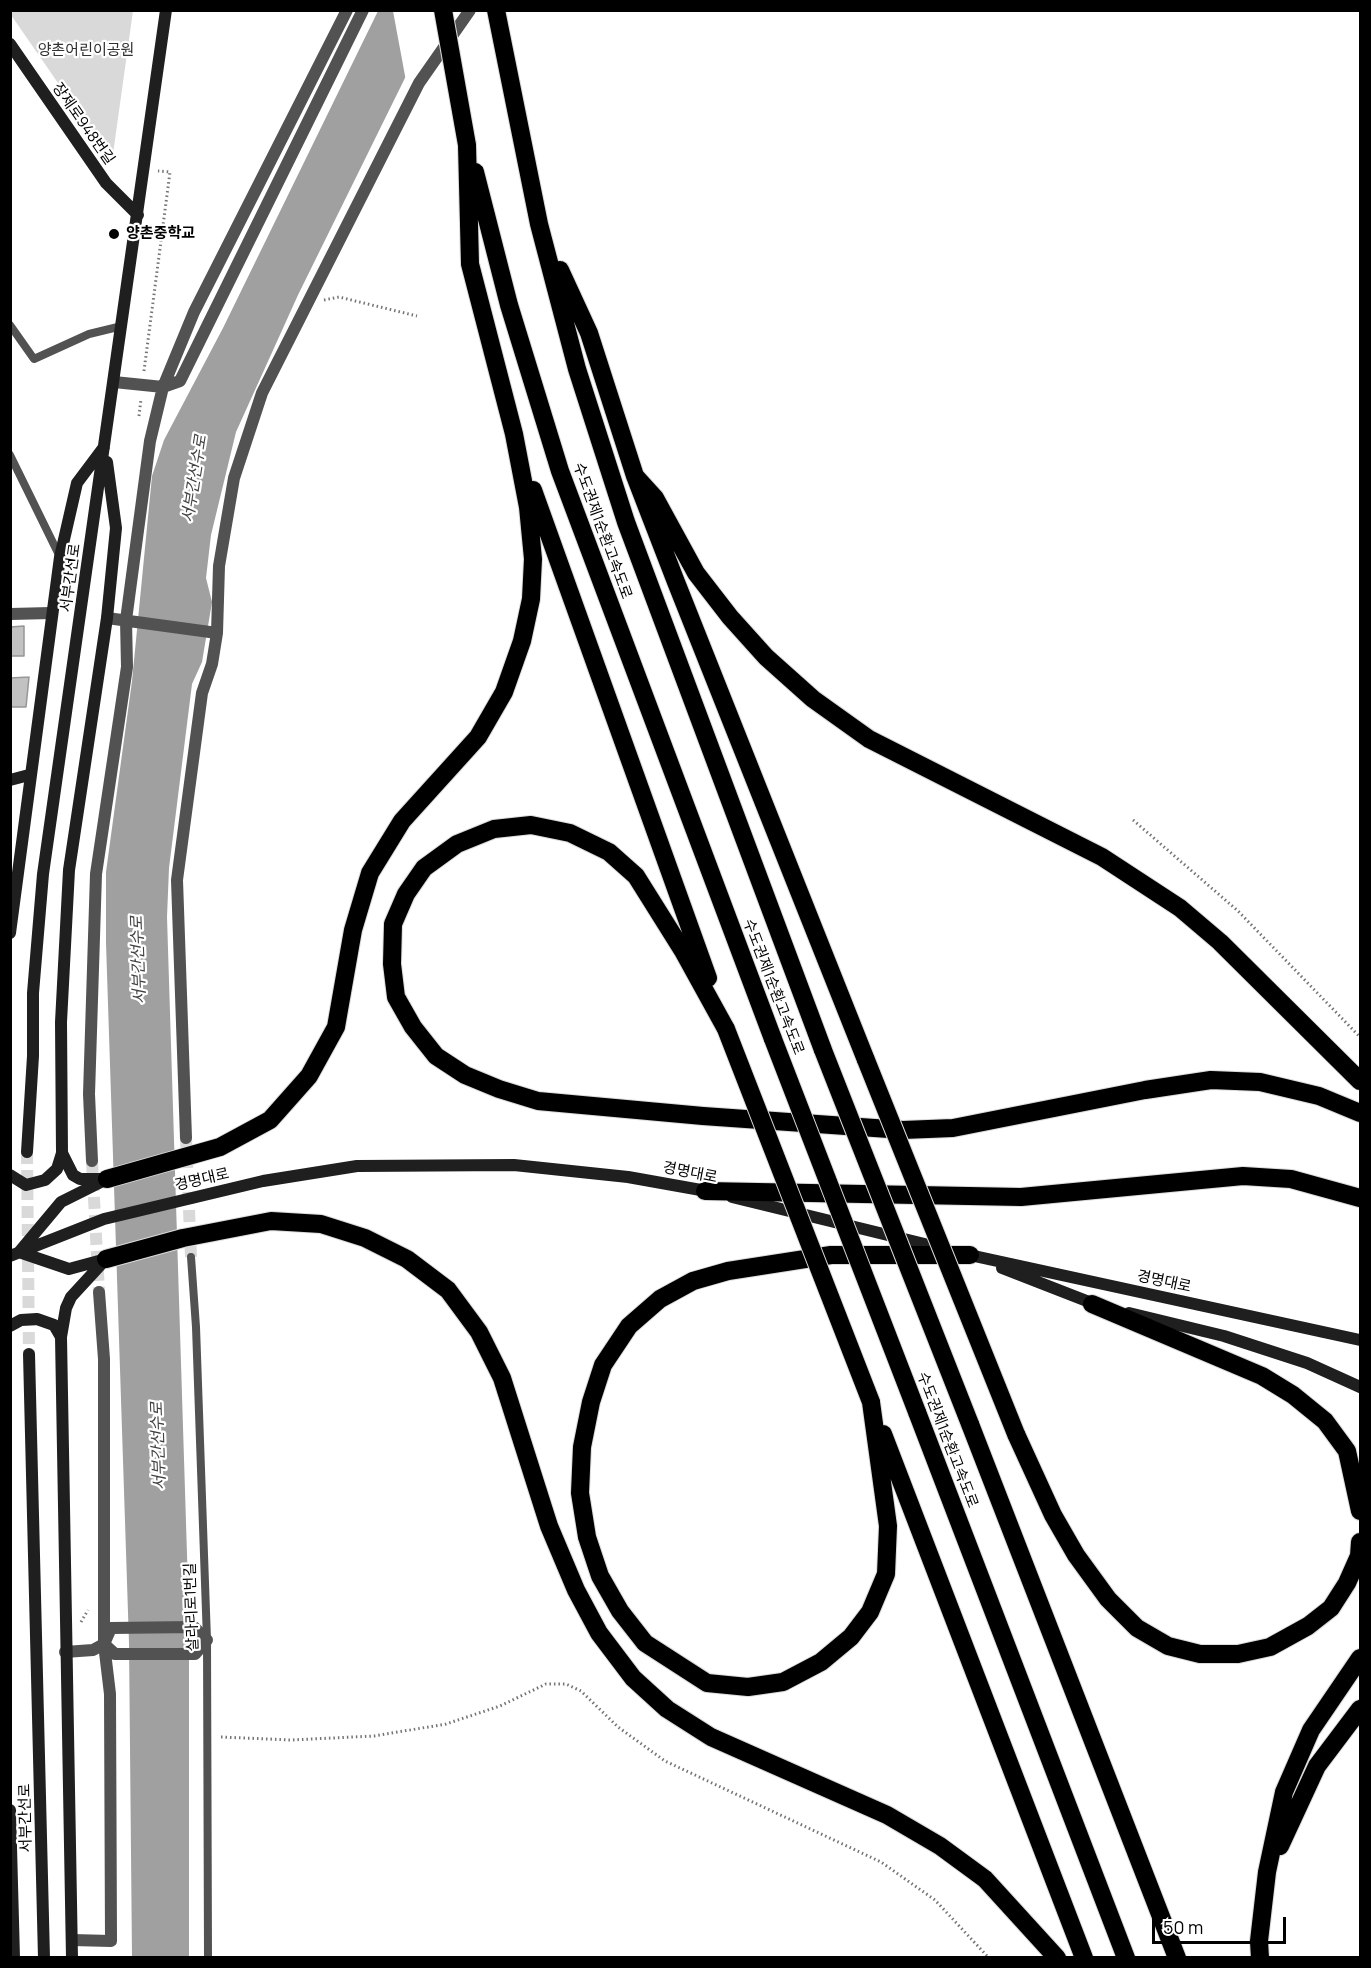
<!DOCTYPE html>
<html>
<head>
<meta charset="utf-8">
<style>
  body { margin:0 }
  #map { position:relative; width:1371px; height:1968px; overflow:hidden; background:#fff; font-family:Manrope,sans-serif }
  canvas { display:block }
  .frame { position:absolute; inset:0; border:12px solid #000; pointer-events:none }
  .scale { position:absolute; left:1152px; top:1917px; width:134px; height:27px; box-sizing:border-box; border:3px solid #000; border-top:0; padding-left:8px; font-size:18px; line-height:21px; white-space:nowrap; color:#000; -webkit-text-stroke:4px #fff; paint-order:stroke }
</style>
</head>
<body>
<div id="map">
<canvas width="1371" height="1968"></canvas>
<div class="frame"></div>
<div class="scale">50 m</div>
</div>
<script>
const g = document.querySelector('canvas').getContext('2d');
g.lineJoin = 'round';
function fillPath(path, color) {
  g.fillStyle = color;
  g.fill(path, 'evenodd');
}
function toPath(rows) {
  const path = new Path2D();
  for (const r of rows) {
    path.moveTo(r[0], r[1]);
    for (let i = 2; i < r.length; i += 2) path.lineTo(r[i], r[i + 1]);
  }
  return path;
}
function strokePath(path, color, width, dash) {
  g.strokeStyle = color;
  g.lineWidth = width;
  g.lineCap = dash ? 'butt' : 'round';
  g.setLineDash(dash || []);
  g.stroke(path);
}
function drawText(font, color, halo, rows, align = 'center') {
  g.font = font + ' Manrope,"Noto Sans KR",sans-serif';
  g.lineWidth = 4.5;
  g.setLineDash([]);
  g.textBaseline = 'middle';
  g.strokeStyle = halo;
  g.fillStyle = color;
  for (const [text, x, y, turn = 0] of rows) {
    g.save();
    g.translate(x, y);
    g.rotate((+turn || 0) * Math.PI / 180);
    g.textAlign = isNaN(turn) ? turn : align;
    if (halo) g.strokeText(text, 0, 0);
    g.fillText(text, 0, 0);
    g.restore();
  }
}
fillPath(toPath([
  [10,11,133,11,112,161,11,15]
]), '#d9d9d9');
fillPath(toPath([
  [378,11,438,11,298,295,236,432,211,535,206,578,212,602,202,662,192,684,169,868,167,917,189,1618,189,1957,132,1958,129,1643,106,943,106,872,132,681,152,476,164,440,223,328]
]), '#a0a0a0');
fillPath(toPath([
  [441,10,441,12,406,81,393,11]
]), '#fff');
const building = toPath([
  [24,626,24,656,10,656,10,627,24,626],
  [29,677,26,707,10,707,10,678,29,677]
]);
fillPath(building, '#c2c2c2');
strokePath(building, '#969696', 1.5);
strokePath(toPath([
  [186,1138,191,1257],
  [92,1161,99,1292]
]), '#d9d9d9', 12, [12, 6]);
strokePath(toPath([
  [27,1152,29,1354]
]), '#d9d9d9', 12, [12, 6]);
const highway = toPath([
  [496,10,539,224,577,369,626,522,823,1050],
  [475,172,509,305,560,471,773,1039],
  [560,270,589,333,635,476,676,582,866,1060],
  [635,476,655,498,696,573,730,617,766,657,813,699,869,739,1102,857,1180,908,1220,942,1360,1081],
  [533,490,708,978],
  [726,1029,683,951,636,876,609,852,570,833,531,825,494,829,457,844,424,868,406,894,393,924,392,964,396,997,413,1027,436,1056,465,1075,499,1089,538,1101,703,1116,903,1130,953,1128,1145,1090,1211,1080,1260,1082,1319,1096,1360,1113],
  [107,1179,220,1147,270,1120,309,1076,336,1027,353,930,370,873,402,821,478,737,504,692,522,641,531,599,533,559,528,507,514,434,470,264,467,145],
  [705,1191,1021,1197,1243,1176,1291,1179,1360,1198],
  [106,1259,183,1238,271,1221,321,1224,365,1238,407,1259,448,1290,479,1332,502,1378,549,1526,576,1590,599,1633,633,1678,667,1709,711,1737,887,1815,940,1846,985,1879,1057,1958],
  [1092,1304,1262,1376,1293,1395,1325,1421,1347,1451,1360,1511],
  [871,1402,888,1526,886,1574,870,1612,851,1637,821,1662,783,1682,748,1687,707,1683,645,1643,620,1611,600,1576,587,1537,580,1493,582,1447,591,1402,603,1365,629,1326,660,1299,693,1281,728,1271,831,1255,970,1255],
  [917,1412,1126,1958],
  [970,1424,1177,1958],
  [883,1434,1084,1958],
  [1016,1434,1053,1515,1076,1555,1108,1599,1137,1628,1168,1646,1200,1654,1238,1654,1270,1647,1308,1626,1331,1608,1347,1583,1359,1556,1360,1542],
  [1280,1846,1317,1766,1360,1709],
  [1260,1958,1259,1941,1267,1872,1284,1792,1311,1730,1360,1658]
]);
strokePath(highway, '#dbdbdb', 20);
strokePath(toPath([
  [324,300,339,297,417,316],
  [144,371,170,172,158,171],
  [139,416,141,399],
  [1133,820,1238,911,1360,1037],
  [81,1622,88,1610],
  [221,1737,291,1740,374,1736,446,1724,500,1706,546,1684,566,1684,581,1691,618,1727,665,1761,881,1862,935,1900,989,1958]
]), '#747474', 3, [1.5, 3]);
strokePath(toPath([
  [10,325,34,359,89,334,122,326],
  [10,455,60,557],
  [191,1257,196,1327,207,1640,208,1958]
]), '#525252', 8);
strokePath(toPath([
  [114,382,163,387,180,381,363,10],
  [10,614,51,613],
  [107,618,217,633],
  [186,1138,177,880,202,693,212,664,217,633,219,566,234,478,262,393,419,83,470,10],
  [92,1161,89,1094,96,874,127,667,126,620,150,441,163,387,194,312,347,10],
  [65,1652,93,1650,104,1644,111,1628,194,1627,207,1640,195,1654,115,1654,104,1644],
  [72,1940,111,1941,110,1694,104,1644,104,1359,99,1292]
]), '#525252', 12);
strokePath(toPath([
  [10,44,106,183,138,215],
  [10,780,29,775],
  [10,933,60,557,77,483,104,447],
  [27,1152,33,1056,33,993,43,874,166,10],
  [62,1153,73,1175,80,1179,103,1179],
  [10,1175,26,1185,45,1180,57,1169,62,1153,61,1022,69,870,107,618,116,528,107,462],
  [732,1197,945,1249],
  [20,1251,61,1202,107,1179],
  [19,1252,69,1269,106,1259],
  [965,1254,1360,1340],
  [10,1256,104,1219,263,1181,357,1166,514,1165,628,1177,712,1192],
  [1002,1268,1097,1305],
  [1129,1313,1224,1336,1307,1363,1360,1387],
  [10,1326,21,1320,37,1319,54,1325,61,1337],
  [29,1354,44,1958],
  [10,1810,14,1958],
  [72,1958,61,1337,66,1308,71,1297,106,1259]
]), '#1f1f1f', 12);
strokePath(highway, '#000', 18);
const highwayBridge = toPath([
  [443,10,467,145],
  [726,1029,871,1402],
  [773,1039,917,1412],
  [823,1050,970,1424],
  [866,1060,1016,1434]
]);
strokePath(highwayBridge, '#dbdbdb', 20, []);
strokePath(highwayBridge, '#000', 18);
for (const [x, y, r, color] of [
  [114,234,6,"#000"]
]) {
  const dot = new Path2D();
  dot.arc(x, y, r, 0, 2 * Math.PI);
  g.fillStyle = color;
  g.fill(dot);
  strokePath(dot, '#fff', 2);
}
drawText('15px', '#303030', '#fff', [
  ["양촌어린이공원",86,51]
]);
drawText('15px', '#000', '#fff', [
  ["장제로948번길",83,124,55],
  ["수도권제1순환고속도로",602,531,70],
  ["서부간선로",71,578,-82],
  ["수도권제1순환고속도로",773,987,69],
  ["경명대로",690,1173,11],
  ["경명대로",202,1180,-13],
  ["경명대로",1164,1282,12],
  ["수도권제1순환고속도로",947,1440,69],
  ["살라리로1번길",192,1607,-92],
  ["서부간선로",26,1818,-91]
]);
drawText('bold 15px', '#000', '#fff', [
  ["양촌중학교",126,234]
], 'left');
drawText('italic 16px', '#414141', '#fff', [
  ["서부간선수로",195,479,-81],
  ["서부간선수로",139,960,-92],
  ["서부간선수로",159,1446,-92]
]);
</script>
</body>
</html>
